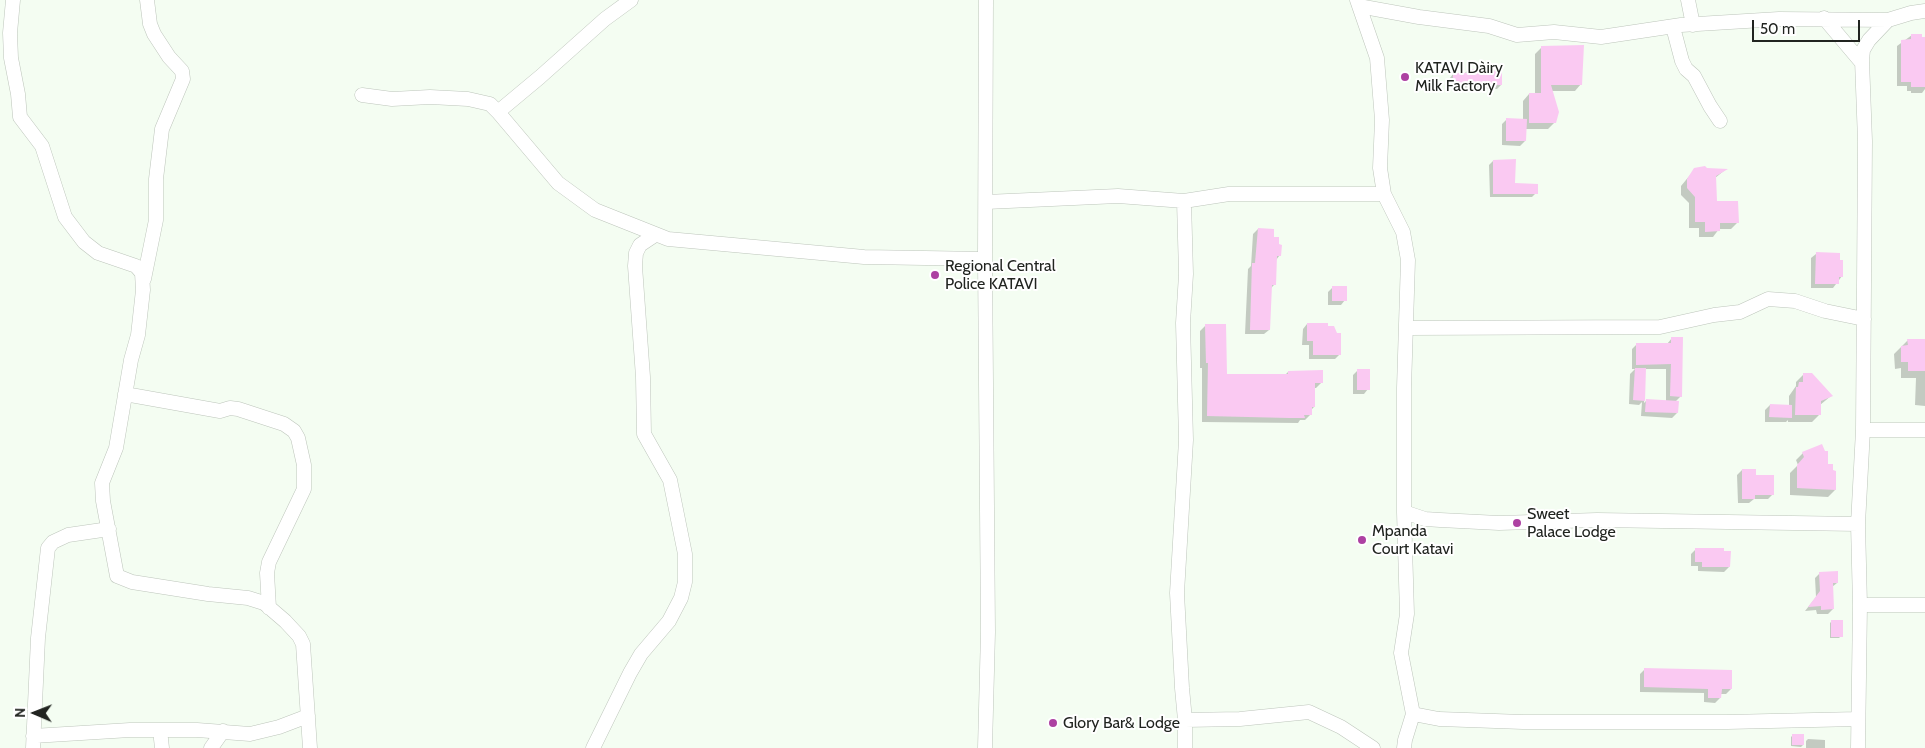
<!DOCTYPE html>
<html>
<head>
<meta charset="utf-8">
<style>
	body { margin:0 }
	#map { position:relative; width:1925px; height:748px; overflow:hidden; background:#f4fdf2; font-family:Cabin,sans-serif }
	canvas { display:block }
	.north { position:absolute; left:10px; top:688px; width:50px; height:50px; -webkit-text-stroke:4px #fff; paint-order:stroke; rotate:271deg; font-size:14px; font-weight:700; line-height:20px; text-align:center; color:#212420 }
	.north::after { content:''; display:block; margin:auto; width:18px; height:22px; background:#212420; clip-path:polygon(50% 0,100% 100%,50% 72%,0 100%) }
	.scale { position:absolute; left:1752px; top:20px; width:108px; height:22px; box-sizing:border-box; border:2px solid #212420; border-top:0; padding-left:6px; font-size:15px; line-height:18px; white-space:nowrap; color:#212420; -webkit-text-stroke:4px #fff; paint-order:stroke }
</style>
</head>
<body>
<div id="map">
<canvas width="1925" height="748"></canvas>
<div class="north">N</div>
<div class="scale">50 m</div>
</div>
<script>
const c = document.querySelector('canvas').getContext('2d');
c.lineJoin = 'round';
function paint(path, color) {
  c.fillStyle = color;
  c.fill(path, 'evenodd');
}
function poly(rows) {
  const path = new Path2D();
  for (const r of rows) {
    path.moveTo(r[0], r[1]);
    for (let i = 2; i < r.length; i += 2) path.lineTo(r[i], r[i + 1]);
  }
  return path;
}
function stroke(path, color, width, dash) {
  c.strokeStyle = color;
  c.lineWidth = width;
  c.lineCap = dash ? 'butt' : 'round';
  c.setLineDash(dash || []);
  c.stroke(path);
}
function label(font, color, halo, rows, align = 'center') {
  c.font = font + ' Cabin,sans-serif';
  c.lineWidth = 4;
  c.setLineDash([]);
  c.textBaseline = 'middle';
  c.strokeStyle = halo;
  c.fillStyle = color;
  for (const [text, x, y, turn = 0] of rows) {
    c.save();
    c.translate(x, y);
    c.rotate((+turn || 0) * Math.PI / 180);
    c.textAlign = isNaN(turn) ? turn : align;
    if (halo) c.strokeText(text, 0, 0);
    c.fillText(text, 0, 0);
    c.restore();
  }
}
const shadow = poly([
	[1912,35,1925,38,1925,89,1922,93,1911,93,1911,91,1907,91,1907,86,1897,86,1897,46],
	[1541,48,1581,84,1575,91,1551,91,1555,122,1548,129,1525,129,1525,141,1520,146,1502,145,1502,124,1507,119,1523,120,1523,101,1529,94,1535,94,1535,54],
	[1468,70,1501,85,1497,89,1450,87,1450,78,1453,74,1464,74],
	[1493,161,1514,184,1536,193,1532,197,1490,197,1489,165],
	[1695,169,1725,170,1715,178,1715,203,1737,223,1731,229,1719,229,1713,237,1699,237,1699,228,1689,228,1689,203,1681,195,1681,186],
	[1258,229,1273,238,1280,255,1276,260,1274,285,1271,288,1269,330,1264,334,1245,334,1248,269,1251,266,1253,234],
	[1816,254,1842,276,1833,288,1811,288,1811,258],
	[1333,287,1345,300,1341,305,1328,305,1328,292],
	[1307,324,1340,354,1335,359,1309,359,1309,345,1302,345,1303,329],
	[1206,325,1225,375,1284,376,1288,372,1322,382,1316,388,1314,388,1314,407,1311,410,1311,414,1305,420,1300,420,1298,423,1202,422,1202,368,1200,368,1200,331],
	[1672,338,1681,396,1675,402,1677,413,1672,418,1641,416,1642,402,1639,405,1629,404,1630,374,1635,369,1632,369,1632,349,1637,344,1667,344],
	[1645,369,1666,369,1666,401,1646,401,1644,403],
	[1908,340,1925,340,1925,406,1915,405,1916,378,1901,378,1901,368,1895,369,1894,354],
	[1358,370,1368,389,1364,394,1353,394,1353,375],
	[1804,374,1831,396,1820,405,1819,415,1812,422,1788,422,1788,420,1786,422,1765,422,1765,410,1770,405,1789,406,1789,396,1796,386,1796,382],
	[1803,453,1826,465,1835,490,1828,497,1790,495,1790,473,1798,465,1796,460],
	[1742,470,1754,476,1773,494,1768,499,1754,499,1749,503,1738,503,1737,475],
	[1696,549,1729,567,1724,572,1698,571,1698,566,1691,566,1691,554],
	[1820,573,1837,583,1832,587,1833,609,1828,614,1817,614,1816,610,1805,611,1816,597,1815,578],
	[1832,621,1841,636,1839,638,1830,638,1830,623],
	[1645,669,1731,689,1726,694,1720,694,1720,698,1715,703,1704,702,1704,693,1640,692,1640,674],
	[1793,735,1803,745,1801,747,1791,746,1791,737],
	[1808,739,1825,740,1825,748,1806,748,1806,741]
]);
const building = poly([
	[1911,34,1922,34,1922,37,1925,37,1925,87,1911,87,1911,82,1901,82,1901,40,1911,39],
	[1584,45,1582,85,1551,85,1559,112,1556,123,1529,123,1529,93,1541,93,1541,46],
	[1467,69,1502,71,1502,85,1453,84,1453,73,1467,73],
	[1506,118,1527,119,1526,141,1506,141],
	[1516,159,1515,183,1538,184,1538,194,1493,194,1493,160],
	[1705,166,1707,168,1728,169,1716,176,1717,201,1738,201,1739,223,1720,223,1720,231,1705,232,1705,222,1695,222,1695,197,1687,188,1687,179,1694,168],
	[1258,228,1274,229,1274,237,1279,237,1279,244,1282,245,1281,256,1277,256,1276,285,1272,285,1270,330,1250,330,1252,263,1255,263],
	[1816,252,1840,253,1840,260,1843,260,1843,277,1839,277,1839,284,1815,284],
	[1332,286,1347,286,1347,301,1332,301],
	[1307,323,1328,323,1328,326,1334,326,1337,333,1341,333,1341,355,1313,355,1313,341,1307,341],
	[1205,324,1226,324,1227,374,1288,374,1288,371,1323,370,1323,383,1315,383,1315,407,1312,407,1312,415,1304,415,1305,418,1290,418,1207,416,1208,363,1206,363],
	[1671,337,1683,337,1682,397,1670,396,1671,364,1636,365,1636,343,1671,343],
	[1907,339,1925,339,1925,371,1908,371,1908,362,1901,362,1901,346,1908,345],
	[1635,368,1646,368,1645,401,1633,400],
	[1357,369,1370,369,1370,390,1357,390],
	[1803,373,1812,373,1833,396,1821,401,1821,415,1795,415,1796,387,1798,387,1799,382,1803,382],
	[1646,399,1679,401,1678,413,1645,412],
	[1770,404,1792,405,1792,418,1769,417],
	[1822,444,1825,451,1828,451,1828,464,1833,464,1833,470,1836,471,1836,490,1797,488,1797,465,1804,457,1802,452],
	[1742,469,1756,469,1756,475,1774,475,1774,495,1755,495,1755,499,1742,499],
	[1695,548,1724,548,1724,551,1731,551,1730,567,1702,567,1702,562,1695,562],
	[1838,571,1838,583,1833,583,1834,609,1821,610,1821,606,1808,607,1820,591,1819,572],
	[1831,620,1843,620,1843,637,1831,637],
	[1644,668,1732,670,1732,689,1722,689,1721,698,1708,698,1708,689,1644,687],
	[1792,734,1804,734,1804,745,1792,745]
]);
const street = poly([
	[13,0,10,33,11,58,18,94,20,117,42,146,65,217,84,242,98,253,136,266,142,273,143,290,138,335,131,360,116,448,102,483,103,501,117,576,132,582,208,594,248,598,264,603,285,621,299,636,303,644,310,748],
	[1357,0,1377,58,1382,120,1380,168,1384,194],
	[1688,0,1693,25],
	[1359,6,1419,17,1489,26,1517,35,1554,32,1601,37,1681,25,1779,19,1888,20],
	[1824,18,1862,63],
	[1673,27,1682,61,1686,69,1694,76,1710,106,1720,121],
	[362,95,392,99,430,97,468,99,490,104,498,112,558,183,595,210,668,239,864,257,985,259],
	[498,112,540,77,605,19,631,0],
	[1184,201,1186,274,1183,323,1186,440,1177,593,1182,688,1185,720,1185,748],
	[986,202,1118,196,1184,201,1229,194,1384,194,1403,232,1408,260,1404,388,1404,512,1407,614,1401,653,1413,714,1405,740,1404,748],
	[144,279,156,220,156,179,162,129,183,79,182,71,169,57,154,34,150,24,147,0],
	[1406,328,1660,327,1714,315,1740,312,1768,299,1795,301,1825,311,1864,319],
	[125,394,220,411,230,408,238,409,284,424,294,431,298,438,304,465,304,489,269,562,267,573,269,608],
	[1863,430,1925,430],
	[1404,512,1425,519,1440,520,1499,523,1597,520,1858,524],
	[1860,605,1925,605],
	[1413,714,1439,719,1523,722,1727,722,1858,719],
	[1185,720,1240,719,1309,712,1341,727,1373,748],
	[160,730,162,748],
	[33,736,130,730,197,730,250,734,279,727,308,716],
	[33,748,38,638,48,548,53,542,68,535,109,529],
	[211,748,223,731],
	[593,748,630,673,641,654,669,621,681,598,685,582,685,554,670,480,644,434,643,377,635,266,636,253,640,245,655,235],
	[985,748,988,632,985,259,986,0],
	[1858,748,1860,605,1858,524,1863,430,1865,141,1862,60,1863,50,1869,40,1888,20,1911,13,1925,11]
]);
const markers = [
	[1405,77,5,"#ad41a2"],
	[935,275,5,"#ad41a2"],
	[1517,523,5,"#ad41a2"],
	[1362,540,5,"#ad41a2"],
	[1053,723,5,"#ad41a2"]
];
const poiNames = [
	["KATAVI Dàiry",1415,68],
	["Milk Factory",1415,86],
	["Regional Central",945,266],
	["Police KATAVI",945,284],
	["Sweet",1527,514],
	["Palace Lodge",1527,532],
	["Mpanda",1372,531],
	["Court Katavi",1372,549],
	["Glory Bar& Lodge",1063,723]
];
paint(shadow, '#0003');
paint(building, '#fac9f2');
stroke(street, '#bdc5bb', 15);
stroke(street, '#fff', 14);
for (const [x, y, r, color] of markers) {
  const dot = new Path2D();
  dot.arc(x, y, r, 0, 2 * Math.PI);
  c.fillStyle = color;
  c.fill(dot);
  stroke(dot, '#fff', 2);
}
label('16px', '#212420', '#fff', poiNames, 'left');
</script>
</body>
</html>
